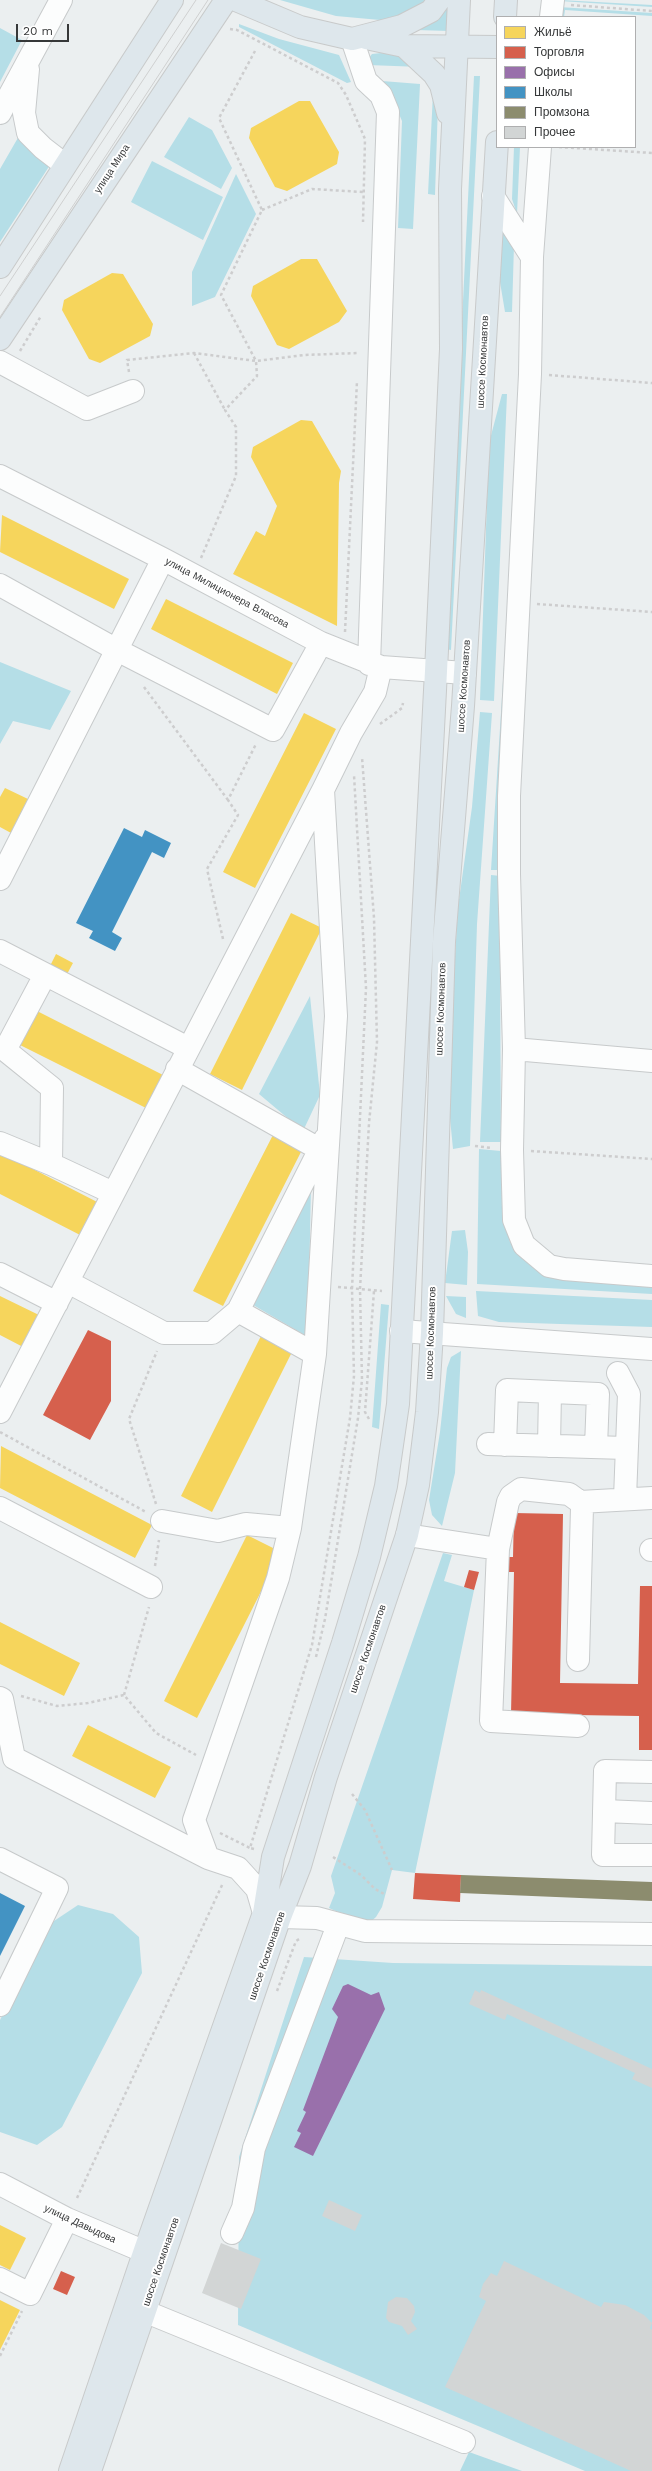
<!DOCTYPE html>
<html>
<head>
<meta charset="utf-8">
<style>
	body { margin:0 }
	#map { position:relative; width:652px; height:2471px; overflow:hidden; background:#ebeff0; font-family:"Work Sans",sans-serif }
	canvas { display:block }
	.legend { position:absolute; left:496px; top:16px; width:140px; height:132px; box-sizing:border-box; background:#fff; border:1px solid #afafb0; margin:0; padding:5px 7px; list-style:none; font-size:12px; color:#363839 }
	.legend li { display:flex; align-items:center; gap:8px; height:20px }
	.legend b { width:20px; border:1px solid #afafb0 }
	.scale { position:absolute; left:16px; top:24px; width:53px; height:18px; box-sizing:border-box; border:2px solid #363839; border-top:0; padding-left:5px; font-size:12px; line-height:14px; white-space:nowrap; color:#363839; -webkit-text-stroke:3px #fff; paint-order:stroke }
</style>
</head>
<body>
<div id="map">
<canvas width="652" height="2471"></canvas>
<ul class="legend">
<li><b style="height:11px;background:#f6d55c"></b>Жильё</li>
<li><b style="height:11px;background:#d6604d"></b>Торговля</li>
<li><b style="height:11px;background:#9970ab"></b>Офисы</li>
<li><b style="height:11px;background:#4393c3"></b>Школы</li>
<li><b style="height:11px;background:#8c8c6e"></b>Промзона</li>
<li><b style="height:11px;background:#d2d5d5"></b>Прочее</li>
</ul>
<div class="scale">20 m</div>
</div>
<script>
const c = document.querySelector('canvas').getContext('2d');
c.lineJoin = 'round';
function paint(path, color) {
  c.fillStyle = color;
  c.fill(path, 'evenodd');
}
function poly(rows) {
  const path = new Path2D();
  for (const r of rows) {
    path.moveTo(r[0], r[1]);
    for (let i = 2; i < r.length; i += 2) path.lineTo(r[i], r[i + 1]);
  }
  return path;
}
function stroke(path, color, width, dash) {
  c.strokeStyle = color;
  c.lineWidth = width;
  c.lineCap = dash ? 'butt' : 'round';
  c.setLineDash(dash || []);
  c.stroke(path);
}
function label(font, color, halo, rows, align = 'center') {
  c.font = font + ' "Work Sans",sans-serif';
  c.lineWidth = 4;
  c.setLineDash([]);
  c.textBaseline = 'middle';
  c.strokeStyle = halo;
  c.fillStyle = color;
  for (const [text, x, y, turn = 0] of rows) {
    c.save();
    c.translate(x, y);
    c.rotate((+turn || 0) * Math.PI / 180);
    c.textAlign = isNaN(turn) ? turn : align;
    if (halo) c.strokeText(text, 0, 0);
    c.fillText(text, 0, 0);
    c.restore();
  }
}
const green = poly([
	[280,0,430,0,397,18,380,20,336,16],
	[450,0,449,31,416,30],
	[560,0,652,5,652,7,560,1],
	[559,7,652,13,652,16,565,10,564,17,557,17],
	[239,24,279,39,339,55,351,82,347,83,239,27],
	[0,28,22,40,0,82],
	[381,53,398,55,421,67,368,65,368,59,372,54],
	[474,76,480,76,451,650,446,649],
	[382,81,420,84,413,229,398,228,402,121,393,100,377,86],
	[433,93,438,104,435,195,428,194],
	[189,117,212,130,232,168,221,189,164,157],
	[19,136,50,165,0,242,0,169],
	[514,147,520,147,517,214,512,199],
	[152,161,223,197,203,240,131,202],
	[236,174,256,214,215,297,192,306,192,272],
	[500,227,514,245,512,312,505,312,496,258],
	[502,394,507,394,494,701,480,700,489,443],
	[508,602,515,605,502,870,491,870],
	[0,662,71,691,50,730,13,721,0,744],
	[480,712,492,713,477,924,470,1146,453,1149,447,1088,458,907,472,807],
	[491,875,501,876,502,902,500,967,501,1142,480,1142],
	[310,996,320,1095,303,1131,259,1094],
	[479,1149,501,1151,502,1208,510,1242,515,1249,652,1282,652,1294,477,1284],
	[311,1184,308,1337,248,1302],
	[465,1230,468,1252,467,1285,445,1283,452,1231],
	[476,1291,652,1300,652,1327,499,1322,478,1316],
	[446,1296,466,1297,466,1318,456,1314],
	[381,1304,389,1305,379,1429,372,1427],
	[461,1351,455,1473,442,1526,432,1515,429,1500,440,1432,447,1368,451,1357],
	[443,1553,452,1555,444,1581,474,1590,415,1873,392,1870,382,1907,376,1917,367,1925,329,1908,335,1893,331,1876],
	[78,1905,113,1914,139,1937,142,1973,62,2127,37,2145,0,2132,0,2020,48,1925],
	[304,1957,393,1963,652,1966,652,2471,585,2471,238,2325,239,2157]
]);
const forest = poly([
	[469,2452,522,2471,460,2471]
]);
const homes = poly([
	[299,101,310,101,339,152,337,164,287,191,275,187,249,138,251,128],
	[301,259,317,259,347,311,339,322,289,349,277,345,251,296,253,286],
	[112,273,123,274,153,324,150,336,100,363,89,359,62,310,64,300],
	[301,420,312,421,341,471,339,483,337,626,233,574,256,531,265,536,277,506,251,457,253,447],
	[2,515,129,579,114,609,0,552],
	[166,599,293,663,277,694,151,629],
	[304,713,336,729,255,888,223,872],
	[5,788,28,799,11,833,0,827,0,797],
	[291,913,322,928,242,1090,210,1074],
	[56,954,73,963,66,976,49,968],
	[37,1011,165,1076,148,1109,20,1045],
	[275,1131,304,1146,223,1306,193,1291],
	[0,1152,101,1204,84,1237,0,1194],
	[0,1296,41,1316,25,1348,0,1335],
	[262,1334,293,1350,212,1512,181,1496],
	[1,1446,152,1525,135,1558,0,1488],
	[247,1535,281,1552,197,1718,164,1701],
	[0,1622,80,1663,64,1696,0,1664],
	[88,1725,171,1767,155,1798,72,1756],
	[0,2225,26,2238,10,2270,0,2265],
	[0,2300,20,2310,0,2350]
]);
const shops = poly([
	[88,1330,111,1341,111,1401,90,1440,43,1415],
	[514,1513,563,1514,560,1683,638,1684,640,1586,652,1586,652,1750,639,1750,639,1716,511,1714,514,1572,502,1572,502,1557,513,1557],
	[469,1570,479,1572,474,1590,464,1587],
	[415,1873,461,1875,460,1902,413,1899],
	[61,2271,75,2277,67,2295,53,2289]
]);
const offices = poly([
	[348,1984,371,1995,379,1992,385,2009,313,2156,294,2147,301,2133,297,2131,306,2112,303,2110,338,2017,332,2009,343,1986]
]);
const schools = poly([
	[124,828,142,837,145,830,171,843,164,858,152,852,112,932,122,938,115,951,89,938,93,931,76,923],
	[0,1893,25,1906,0,1956]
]);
const industry = poly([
	[461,1875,652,1882,652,1901,460,1893]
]);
const building = poly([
	[475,1990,480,1993,481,1990,652,2069,652,2088,632,2079,635,2073,507,2014,505,2020,469,2004],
	[329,2200,362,2215,355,2231,322,2216],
	[221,2243,261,2259,241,2309,202,2293],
	[504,2261,601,2307,604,2302,625,2305,644,2315,652,2323,650,2328,652,2330,652,2471,631,2471,445,2387,486,2301,479,2297,483,2284,491,2273,497,2276],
	[396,2297,407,2298,414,2306,415,2312,411,2321,417,2329,408,2335,402,2326,389,2322,386,2318,388,2302]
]);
const path = poly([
	[571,5,652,11],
	[230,29,237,30,338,83,346,95,365,139,363,222],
	[559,147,652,153],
	[262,210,312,189,363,192],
	[20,351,41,316],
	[194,353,225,410],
	[129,372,127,360,194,353,256,361,304,355,358,353],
	[549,375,652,383],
	[201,558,236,476,236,427,225,410,257,376,256,361,221,295,262,210,219,118,255,51],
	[537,604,652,612],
	[345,632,357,381],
	[144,687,228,800],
	[380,724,402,708,403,703],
	[223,939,207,869,238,815,228,800,256,744],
	[475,1146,492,1148],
	[531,1151,652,1159],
	[338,1287,382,1291],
	[369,1419,365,1412,374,1291],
	[0,1432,146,1512],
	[156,1504,129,1419,157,1351],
	[155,1566,159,1540],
	[316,1657,325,1619,358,1418,362,1380,360,1289,369,1123,377,1042,374,918,362,757],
	[124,1695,149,1607],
	[21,1696,57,1706,88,1703,124,1695,156,1733,196,1755],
	[352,1794,365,1810,392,1870],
	[220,1833,250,1848],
	[254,1849,250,1848,312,1645,350,1418,354,1376,352,1289,366,988,354,775],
	[333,1857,361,1875,375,1889,386,1895],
	[277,1991,296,1941,301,1938],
	[77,2198,223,1883],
	[0,2356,22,2311]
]);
const minor = poly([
	[551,17,553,0],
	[352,39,366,81,381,95,388,112,369,664],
	[28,69,24,113,28,133,43,148,65,165],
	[0,113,61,0],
	[540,147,532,257,530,374,509,796,509,874,514,1049,512,1150,514,1220,524,1245,549,1266,564,1269,652,1276],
	[493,196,532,257],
	[0,362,87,409,133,391],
	[0,476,163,559,321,643,381,667,465,673],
	[0,585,117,650,273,730,321,643],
	[381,667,375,692,351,733,323,790,336,1016,315,1354,290,1528,278,1578,194,1820,208,1858,238,1868,257,1889,264,1913,280,1917,317,1918,365,1931,652,1934],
	[0,879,163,559],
	[0,951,188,1048],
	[45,975,5,1050,52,1088,51,1164,113,1193],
	[514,1049,652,1061],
	[177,1069,319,1149],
	[0,1143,51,1164],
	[0,1274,57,1303],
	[68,1282,164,1333,212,1333,238,1311,325,1139],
	[238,1311,315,1354],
	[401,1331,652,1349],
	[618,1373,629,1394,625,1498],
	[0,1412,323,790],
	[488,1444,626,1448],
	[505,1445,507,1390,598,1394,596,1447],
	[549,1446,550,1392],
	[580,1502,652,1498],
	[0,1508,151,1587],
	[162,1521,218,1531,246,1524,290,1528],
	[407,1535,498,1549],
	[651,1550,652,1550],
	[0,1698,2,1699,14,1758,208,1858],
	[578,1726,491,1721,498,1549,508,1502,511,1496,521,1489,569,1494,580,1502,582,1507,578,1660],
	[652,1772,605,1771,603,1855,652,1855],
	[604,1811,652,1813],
	[0,1859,57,1888,0,2005],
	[0,2184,67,2219,162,2259],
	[232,2233,243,2208,254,2148,338,1925],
	[0,2279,30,2294,67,2219],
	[144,2311,464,2442]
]);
const major = poly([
	[236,0,300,27,352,39,402,26,431,11,439,0],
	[505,17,506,0],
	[366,38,404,46,497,47],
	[404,46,434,74,441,85,448,113],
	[0,267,172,0],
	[0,339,226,0],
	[70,2471,144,2253,264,1913,273,1857,343,1643,369,1557,386,1486,398,1404,436,671,451,349,450,189,459,0],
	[90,2471,280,1917,300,1866,326,1777,407,1535,418,1485,427,1412,432,1333,444,942,463,706,497,142]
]);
const tram = poly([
	[0,296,196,0],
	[0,317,208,0]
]);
const streetNames = [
	["улица Мира",112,169,-57],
	["шоссе Космонавтов",483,362,-87],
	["улица Милиционера Власова",227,593,28],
	["шоссе Космонавтов",464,686,-86],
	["шоссе Космонавтов",441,1009,-88],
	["шоссе Космонавтов",431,1333,-88],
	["шоссе Космонавтов",368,1649,-71],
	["шоссе Космонавтов",267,1956,-71],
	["улица Давыдова",80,2224,25],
	["шоссе Космонавтов",161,2262,-71]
];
paint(green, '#b5dee7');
paint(forest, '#b0dce5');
paint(homes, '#f6d55c');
paint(shops, '#d6604d');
paint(offices, '#9970ab');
paint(schools, '#4393c3');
paint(industry, '#8c8c6e');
paint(building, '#d2d5d5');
stroke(minor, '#c7cacb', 24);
stroke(major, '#c8caca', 24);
stroke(path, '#cdcdce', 2.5, [3, 3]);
stroke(minor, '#fcfdfd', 22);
stroke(major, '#dee7ec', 22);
stroke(tram, '#cfd0d0', 1);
label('10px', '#363839', '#fff', streetNames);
</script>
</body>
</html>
